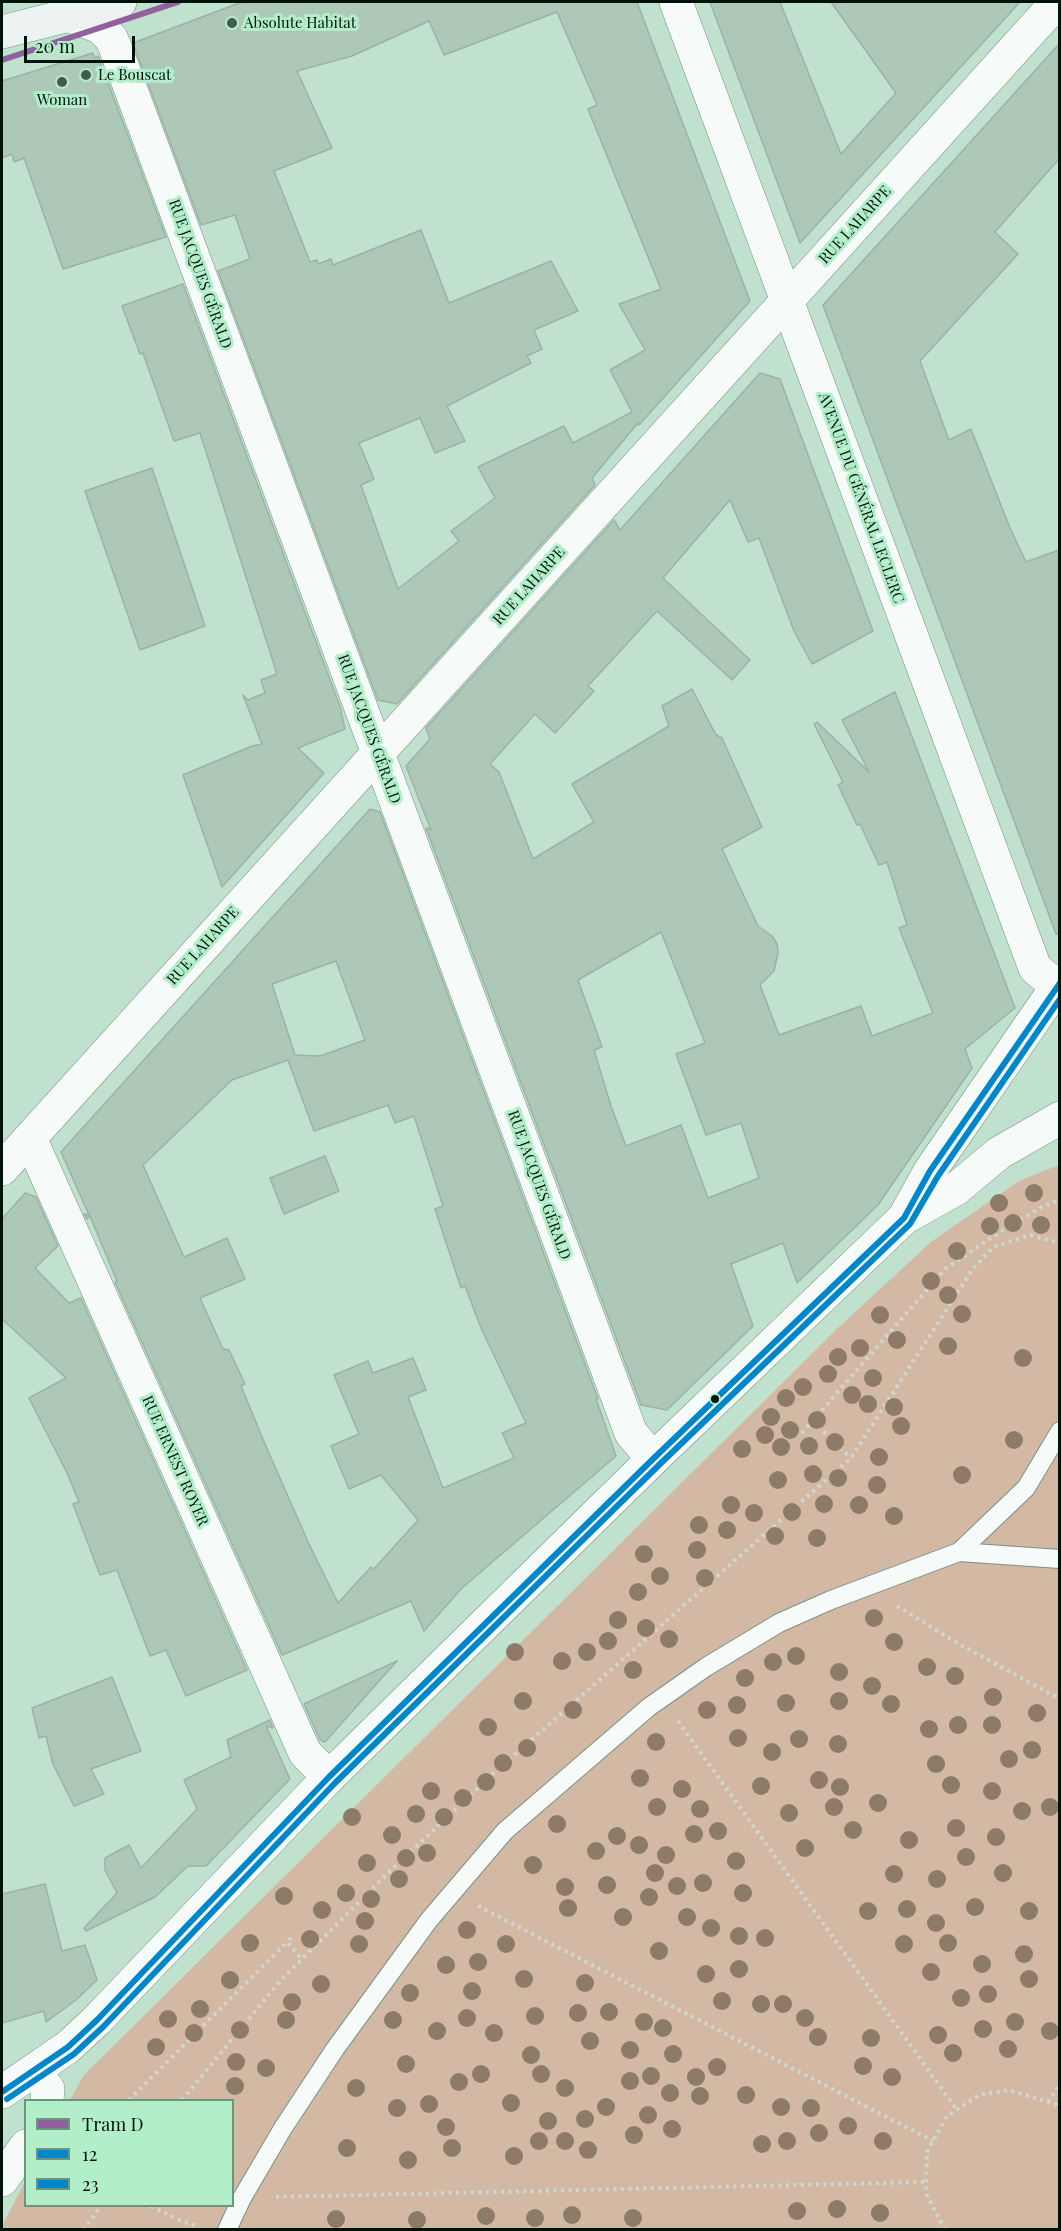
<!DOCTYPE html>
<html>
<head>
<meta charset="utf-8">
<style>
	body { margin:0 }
	#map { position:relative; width:1061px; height:2231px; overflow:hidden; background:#c0e1ce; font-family:"Playfair Display",serif }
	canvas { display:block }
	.frame { position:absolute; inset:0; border:3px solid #001308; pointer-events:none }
	.legend { position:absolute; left:24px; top:2099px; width:210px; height:108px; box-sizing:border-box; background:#b3eecb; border:2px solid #6b967d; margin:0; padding:8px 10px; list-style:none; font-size:18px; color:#001308 }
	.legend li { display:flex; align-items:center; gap:12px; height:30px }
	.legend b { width:30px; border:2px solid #6b967d }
	.scale { position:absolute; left:24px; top:36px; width:111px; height:27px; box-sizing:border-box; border:3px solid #001308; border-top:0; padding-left:8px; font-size:18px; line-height:21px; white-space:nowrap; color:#001308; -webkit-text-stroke:4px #b3eecb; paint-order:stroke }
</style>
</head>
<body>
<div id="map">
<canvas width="1061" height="2231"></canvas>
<div class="frame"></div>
<ul class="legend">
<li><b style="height:8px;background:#91619d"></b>Tram D</li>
<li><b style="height:8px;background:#0086cb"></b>12</li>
<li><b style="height:8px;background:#0086cb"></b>23</li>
</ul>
<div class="scale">20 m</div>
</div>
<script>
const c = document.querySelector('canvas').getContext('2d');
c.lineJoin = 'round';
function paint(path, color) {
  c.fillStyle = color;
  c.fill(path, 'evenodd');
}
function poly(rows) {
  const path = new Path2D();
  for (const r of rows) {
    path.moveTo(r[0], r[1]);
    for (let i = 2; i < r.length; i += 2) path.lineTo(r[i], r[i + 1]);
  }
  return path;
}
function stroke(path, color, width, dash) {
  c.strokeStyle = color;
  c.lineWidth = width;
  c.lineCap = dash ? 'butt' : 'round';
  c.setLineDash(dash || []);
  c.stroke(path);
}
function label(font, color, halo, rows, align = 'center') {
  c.font = font + ' "Playfair Display",serif';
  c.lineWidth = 6;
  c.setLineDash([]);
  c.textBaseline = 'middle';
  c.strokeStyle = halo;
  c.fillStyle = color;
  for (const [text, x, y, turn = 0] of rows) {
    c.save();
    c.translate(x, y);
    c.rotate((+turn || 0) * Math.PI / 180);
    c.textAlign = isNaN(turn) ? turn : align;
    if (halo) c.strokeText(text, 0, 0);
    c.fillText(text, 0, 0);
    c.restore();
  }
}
const green = poly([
	[1059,1165,1059,2229,2,2230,2,2226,25,2182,26,2206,232,2206,232,2100,70,2100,84,2075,841,1325,931,1242,1019,1181]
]);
const building = poly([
	[242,2,637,2,750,301,639,425,638,423,592,478,595,485,397,704,378,700,218,271,250,259,235,215,201,225,133,43,242,2],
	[557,12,597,105,588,109,661,289,619,304,645,350,610,370,632,412,573,443,564,426,478,467,495,498,451,531,459,541,398,589,361,485,374,479,359,443,420,418,435,453,465,441,447,406,531,363,527,356,542,349,534,330,578,311,551,261,449,303,421,230,333,265,331,259,318,264,317,260,310,262,274,171,332,148,297,71,352,56,429,21,444,55,557,12],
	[710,2,780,2,841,154,896,93,831,2,1020,2,800,243,710,2],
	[1059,44,1059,159,995,232,1018,254,920,361,949,440,971,429,1010,528,1026,562,1059,550,1059,934,1056,934,823,305,1059,44],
	[93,53,95,58,98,56,166,237,63,269,24,158,14,162,12,154,2,158,2,81,93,53],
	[183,284,342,712,341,712,345,729,298,748,324,773,222,887,183,775,252,746,262,744,243,695,248,700,265,693,261,680,277,674,200,433,174,441,143,353,140,354,122,306,183,284],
	[760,373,780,379,873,631,812,664,794,631,759,538,748,542,730,500,663,578,750,660,732,680,657,611,588,686,594,691,555,733,535,714,490,764,499,772,533,859,594,822,572,784,669,726,662,706,692,689,716,735,722,738,762,827,722,849,758,926,772,936,777,944,778,953,774,971,760,985,779,1035,861,1006,872,1036,933,1013,899,928,907,925,887,862,879,865,860,824,857,825,838,785,843,782,814,724,817,722,869,772,842,720,895,692,1015,1008,965,1049,972,1068,878,1205,797,1283,783,1243,731,1264,753,1326,667,1410,641,1405,426,828,431,830,406,766,430,739,426,728,614,520,620,530,760,373],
	[661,932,705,1043,676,1054,706,1135,741,1123,759,1178,708,1198,681,1125,626,1146,611,1106,594,1050,602,1047,578,980,661,932],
	[152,468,205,626,140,650,85,491,152,468],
	[370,809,380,812,598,1399,596,1399,616,1456,462,1588,424,1631,411,1601,282,1655,115,1282,117,1281,90,1216,87,1219,84,1214,89,1215,61,1152,370,809],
	[336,961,365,1040,320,1056,295,1055,272,984,336,961],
	[288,1060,314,1131,388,1105,395,1123,414,1116,443,1206,435,1209,461,1288,465,1286,481,1328,526,1423,502,1433,514,1458,443,1488,408,1397,426,1390,413,1358,373,1373,368,1361,334,1375,359,1434,331,1446,349,1489,381,1475,418,1520,374,1569,371,1567,338,1603,309,1544,265,1444,241,1386,245,1384,229,1350,223,1349,200,1298,245,1279,227,1238,184,1257,143,1165,232,1080,288,1060],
	[325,1156,339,1191,284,1214,270,1178,325,1156],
	[25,1193,36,1197,58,1246,35,1268,69,1303,81,1298,247,1670,186,1696,166,1650,150,1656,117,1570,100,1575,73,1504,79,1502,68,1475,29,1398,66,1378,2,1319,2,1219,25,1193],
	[397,1661,325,1742,320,1740,304,1704,397,1661],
	[112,1677,141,1751,91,1769,104,1794,74,1806,53,1764,46,1736,39,1738,32,1708,112,1677],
	[270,1720,273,1728,266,1726,290,1779,206,1866,188,1866,155,1897,86,1931,84,1928,117,1893,105,1870,105,1858,129,1845,141,1868,197,1809,184,1780,231,1757,227,1740,270,1720],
	[45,1884,62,1951,85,1945,97,1980,76,2000,46,2022,44,2011,2,2023,2,1894,45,1884]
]);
const path = poly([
	[2,75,49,60],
	[1053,1062,1060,1069],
	[813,1421,851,1458],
	[802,1433,945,1269,1000,1232,1043,1206,1060,1200],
	[897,1606,952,1640,1060,1699],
	[678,1721,957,2110],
	[478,1906,933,2141],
	[291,1938,287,1942,302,1959],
	[129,2100,287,1942],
	[182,2100,280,1981,387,1874,495,1772,851,1458,972,1270,993,1247,1030,1235,1060,1243],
	[1048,2102,1060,2084],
	[276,2197,926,2182],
	[151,2206,181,2221,199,2226],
	[83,2230,101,2206],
	[945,2230,926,2193,927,2152,947,2116,979,2095,1009,2090,1055,2104,1060,2109]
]);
const service = poly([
	[959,1552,1026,1488,1060,1431],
	[227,2230,242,2198,283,2128,335,2049,429,1920,505,1831,649,1707,706,1667,779,1623,831,1600,959,1552,1060,1559]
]);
const minor = poly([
	[676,2,1035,968,1060,989],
	[70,16,100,27,111,38,115,47,631,1433,653,1459],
	[30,1138,305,1753,329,1777],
	[2,1169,1057,2],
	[904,1218,956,1189,999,1153,1060,1118],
	[35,2071,48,2089,47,2100],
	[2,2180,26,2146]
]);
const tertiary = poly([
	[2,2092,68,2047,97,2020,329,1777,653,1459,904,1218,930,1171,1060,982]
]);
const secondary = poly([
	[2,32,120,2]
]);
const bus1 = poly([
	[2,2092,68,2047,97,2020,329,1777,653,1459,904,1218,930,1171,1060,983]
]);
const bus2 = poly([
	[7,2099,74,2054,103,2027,335,1783,659,1465,910,1224,938,1176,1060,999]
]);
const tram1 = poly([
	[2,60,178,2]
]);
const trees = [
	[1034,1193],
	[999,1203],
	[1013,1223],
	[1041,1225],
	[990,1226],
	[957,1251],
	[931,1281],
	[948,1295],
	[962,1314],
	[880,1315],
	[897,1340],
	[948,1346],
	[860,1348],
	[838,1357],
	[1023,1358],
	[828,1374],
	[873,1378],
	[803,1387],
	[852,1395],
	[786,1398],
	[868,1404],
	[894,1407],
	[771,1417],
	[817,1420],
	[901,1426],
	[790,1430],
	[765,1435],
	[1014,1440],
	[835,1442],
	[809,1446],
	[781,1447],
	[742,1449],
	[879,1457],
	[813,1474],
	[962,1475],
	[838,1478],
	[778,1480],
	[877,1485],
	[824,1504],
	[731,1505],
	[859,1505],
	[792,1512],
	[754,1513],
	[894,1516],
	[699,1525],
	[727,1530],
	[775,1536],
	[817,1538],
	[697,1550],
	[644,1554],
	[660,1576],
	[705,1578],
	[638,1592],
	[874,1618],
	[618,1620],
	[646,1628],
	[669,1639],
	[608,1641],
	[894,1642],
	[515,1652],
	[587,1652],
	[796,1656],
	[562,1661],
	[773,1662],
	[927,1667],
	[633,1670],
	[839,1672],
	[955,1676],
	[745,1678],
	[872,1686],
	[993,1697],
	[523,1701],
	[839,1701],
	[786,1703],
	[891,1704],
	[737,1705],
	[573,1710],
	[707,1710],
	[1037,1713],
	[958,1725],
	[992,1725],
	[488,1727],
	[929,1729],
	[738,1738],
	[799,1739],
	[656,1742],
	[838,1744],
	[527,1748],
	[1032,1750],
	[772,1752],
	[1009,1759],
	[503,1763],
	[936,1764],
	[640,1778],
	[819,1780],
	[486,1782],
	[951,1785],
	[761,1786],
	[840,1787],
	[682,1789],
	[431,1791],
	[992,1791],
	[463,1798],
	[878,1803],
	[657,1807],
	[834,1807],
	[1050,1807],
	[700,1809],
	[1022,1811],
	[789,1813],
	[416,1814],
	[352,1817],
	[444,1817],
	[557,1824],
	[956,1828],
	[853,1830],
	[718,1831],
	[694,1834],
	[392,1835],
	[617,1836],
	[996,1837],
	[909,1840],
	[639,1845],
	[805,1848],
	[596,1851],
	[427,1853],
	[666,1855],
	[966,1857],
	[406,1858],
	[736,1861],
	[367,1863],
	[533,1865],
	[655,1873],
	[1003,1873],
	[894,1874],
	[399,1879],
	[937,1879],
	[703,1883],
	[607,1885],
	[677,1886],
	[565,1887],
	[346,1893],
	[743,1893],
	[284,1896],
	[649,1897],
	[371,1899],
	[975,1907],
	[568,1908],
	[907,1909],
	[322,1910],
	[868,1911],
	[1029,1911],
	[623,1917],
	[687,1917],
	[365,1921],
	[936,1923],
	[711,1928],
	[467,1930],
	[739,1936],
	[765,1938],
	[310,1939],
	[250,1943],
	[948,1943],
	[359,1944],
	[506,1944],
	[904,1944],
	[659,1951],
	[1024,1954],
	[478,1962],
	[982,1964],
	[446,1965],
	[739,1969],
	[931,1972],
	[706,1974],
	[524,1979],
	[1029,1979],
	[230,1980],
	[585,1983],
	[321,1984],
	[472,1991],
	[410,1993],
	[988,1994],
	[961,1998],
	[722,2001],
	[292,2002],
	[761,2004],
	[783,2004],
	[200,2009],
	[609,2012],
	[578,2013],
	[535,2016],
	[467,2018],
	[805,2018],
	[168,2019],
	[286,2020],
	[393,2020],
	[644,2022],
	[1015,2022],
	[663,2028],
	[983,2029],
	[240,2030],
	[437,2031],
	[1050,2031],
	[194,2033],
	[494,2033],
	[938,2035],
	[818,2037],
	[871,2038],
	[590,2041],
	[156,2047],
	[1008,2049],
	[630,2050],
	[953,2053],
	[673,2054],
	[531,2055],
	[236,2062],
	[406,2064],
	[863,2066],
	[717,2067],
	[266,2068],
	[481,2074],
	[541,2074],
	[651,2076],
	[696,2077],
	[892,2077],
	[630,2081],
	[459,2082],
	[235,2086],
	[356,2088],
	[565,2088],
	[670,2093],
	[746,2095],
	[700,2096],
	[511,2103],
	[429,2104],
	[606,2107],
	[781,2107],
	[397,2108],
	[811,2108],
	[648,2115],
	[585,2119],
	[548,2121],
	[848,2126],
	[446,2127],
	[672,2129],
	[819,2133],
	[634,2135],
	[539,2141],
	[565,2141],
	[787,2141],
	[883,2141],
	[762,2144],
	[347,2148],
	[452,2148],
	[588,2150],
	[514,2156],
	[408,2160],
	[837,2209],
	[797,2211],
	[880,2213],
	[572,2215],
	[486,2216],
	[535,2218],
	[633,2218],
	[336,2219],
	[417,2220]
];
const markers = [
	[232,23,6,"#435b4d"],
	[86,75,6,"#435b4d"],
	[62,82,6,"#435b4d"],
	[715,1399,5,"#001308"]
];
const poiNames = [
	["Absolute Habitat",244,23],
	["Le Bouscat",98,75],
	["Woman",62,100,"center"]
];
const streetNames = [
	["RUE LAHARPE",855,225,-48],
	["RUE JACQUES GÉRALD",200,274,70],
	["AVENUE DU GÉNÉRAL LECLERC",861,498,70],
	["RUE LAHARPE",529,586,-48],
	["RUE JACQUES GÉRALD",369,729,70],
	["RUE LAHARPE",203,946,-48],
	["RUE JACQUES GÉRALD",539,1185,70],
	["RUE ERNEST ROYER",175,1461,66]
];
paint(green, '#d3b9a4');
paint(building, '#aec8b8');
stroke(building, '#99b3a4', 1.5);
stroke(service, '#789284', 20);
stroke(minor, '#789284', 34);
stroke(tertiary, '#789284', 34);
stroke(secondary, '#789284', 34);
stroke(path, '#ced8d2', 4, [3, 4.5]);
stroke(service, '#f6faf8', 18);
stroke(minor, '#f6faf8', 33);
stroke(tertiary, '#f6faf8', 33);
stroke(secondary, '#edf2f2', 33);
stroke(bus1, '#0086cb', 6);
stroke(bus2, '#0086cb', 6);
stroke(tram1, '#91619d', 6);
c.fillStyle = '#8d7b67';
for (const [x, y] of trees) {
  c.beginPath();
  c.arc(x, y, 9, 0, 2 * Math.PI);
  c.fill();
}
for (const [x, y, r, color] of markers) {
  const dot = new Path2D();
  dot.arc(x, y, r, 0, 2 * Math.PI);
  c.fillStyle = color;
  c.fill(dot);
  stroke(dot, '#b3eecb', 2);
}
label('15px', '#001308', '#b3eecb', poiNames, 'left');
label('15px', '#001308', '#b3eecb', streetNames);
</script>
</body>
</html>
